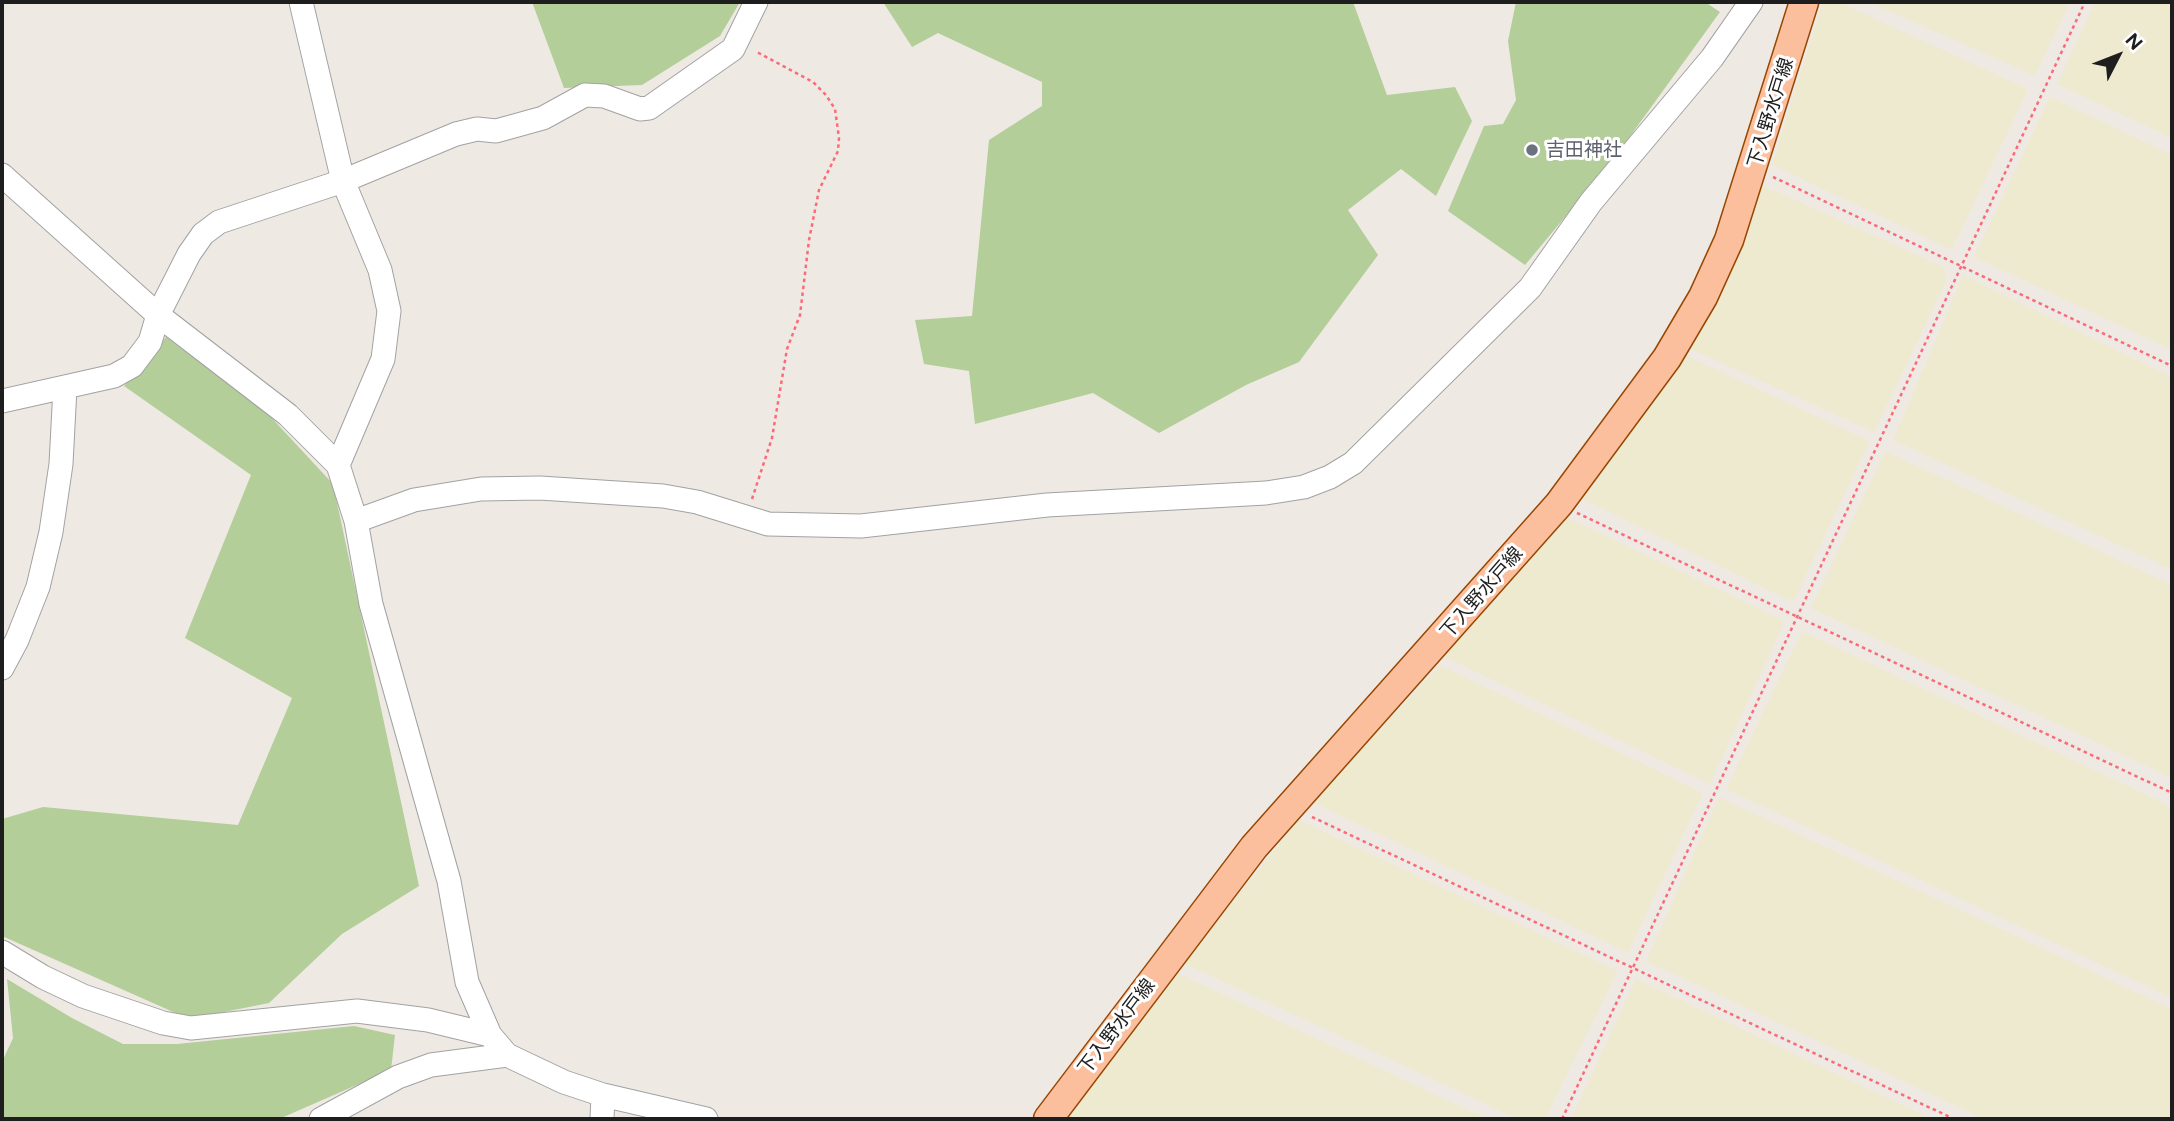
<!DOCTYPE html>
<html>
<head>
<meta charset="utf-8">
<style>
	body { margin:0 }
	#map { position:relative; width:2174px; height:1121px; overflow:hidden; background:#efe9e4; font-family:Figtree,sans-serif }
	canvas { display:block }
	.frame { position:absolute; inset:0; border:4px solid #1e1e1e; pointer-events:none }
	.north { position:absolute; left:2083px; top:21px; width:70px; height:70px; -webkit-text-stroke:5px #fff; paint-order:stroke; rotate:48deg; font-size:19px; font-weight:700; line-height:28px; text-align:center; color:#1e1e1e }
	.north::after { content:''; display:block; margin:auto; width:24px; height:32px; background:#1e1e1e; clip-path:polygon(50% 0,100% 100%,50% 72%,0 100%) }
</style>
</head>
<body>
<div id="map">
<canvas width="2174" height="1121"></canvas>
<div class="frame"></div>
<div class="north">N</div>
</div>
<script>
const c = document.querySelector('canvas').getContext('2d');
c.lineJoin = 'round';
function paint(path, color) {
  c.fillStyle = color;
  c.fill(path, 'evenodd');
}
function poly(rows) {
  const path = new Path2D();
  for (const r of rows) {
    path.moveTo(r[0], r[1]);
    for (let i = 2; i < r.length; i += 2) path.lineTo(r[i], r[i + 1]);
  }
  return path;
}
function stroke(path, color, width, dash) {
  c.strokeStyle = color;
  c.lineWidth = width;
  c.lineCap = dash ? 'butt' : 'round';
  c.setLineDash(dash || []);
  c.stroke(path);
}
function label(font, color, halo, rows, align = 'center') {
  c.font = font + ' Figtree,"Noto Sans JP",sans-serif';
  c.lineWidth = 6;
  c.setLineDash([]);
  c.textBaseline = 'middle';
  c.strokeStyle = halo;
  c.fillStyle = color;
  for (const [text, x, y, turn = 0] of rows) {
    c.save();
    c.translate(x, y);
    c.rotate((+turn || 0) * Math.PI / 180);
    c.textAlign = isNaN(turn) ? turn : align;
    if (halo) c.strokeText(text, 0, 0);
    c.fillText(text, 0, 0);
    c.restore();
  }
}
const farmland = poly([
	[1823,2,1839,2,2028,89,1952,250,1772,165],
	[1869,2,2070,2,2035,76],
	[2095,2,2172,2,2172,138,2057,84],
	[2050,97,2172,155,2172,350,1974,257],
	[1760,184,1944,267,1947,280,1874,432,1688,348,1730,277],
	[1963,275,2172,377,2172,570,1893,440],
	[1685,355,1870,441,1793,602,1580,498],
	[1885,451,2172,585,2172,778,1811,608],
	[1562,515,1785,621,1710,784,1443,656],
	[1802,631,2172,807,2172,998,1726,789],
	[1440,665,1703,793,1628,953,1312,802],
	[1719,797,2172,1009,2172,1119,1984,1119,1646,961],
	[1299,820,1618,971,1545,1119,1518,1119,1183,963],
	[1173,971,1487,1119,1056,1119],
	[1636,979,1932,1119,1571,1119]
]);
const forest = poly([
	[532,2,740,2,720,36,642,85,564,88],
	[883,2,1353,2,1387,95,1455,87,1472,121,1436,196,1401,169,1348,210,1378,255,1299,362,1246,385,1159,433,1093,393,975,424,969,371,924,364,915,320,972,316,989,140,1042,106,1042,82,938,33,912,47],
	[1516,2,1705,2,1720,12,1615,157,1525,265,1448,211,1484,126,1503,124,1516,100,1508,41],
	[166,337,268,414,333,484,419,886,342,934,269,1003,189,1019,2,936,2,819,43,807,238,825,292,698,185,638,251,475,124,386],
	[7,979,72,1018,123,1044,177,1044,354,1026,395,1035,391,1070,279,1119,2,1119,2,1062,13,1038]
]);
const path = poly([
	[1773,177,2172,366],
	[752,499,772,438,787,349,800,315,809,240,819,190,838,151,839,138,835,109,826,95,813,82,755,51],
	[1577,513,2172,793],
	[1312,817,1954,1119],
	[1562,1119,2085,2]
]);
const minor = poly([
	[301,2,343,181,380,270,389,311,383,359,338,465],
	[2,175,158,315,288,415,338,465,356,521,371,604,449,881,467,982,490,1035,507,1055,564,1082,603,1095,706,1119],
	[2,401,114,376,132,366,150,342,158,315,189,254,203,234,219,222,343,181,456,134,477,129,496,131,543,118,585,95,604,96,640,109,649,108,733,49,756,2],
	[356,521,414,500,481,489,540,488,663,496,697,502,768,524,861,526,1047,505,1266,493,1304,487,1330,477,1353,463,1530,288,1591,202,1712,58,1751,2],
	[2,668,17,640,38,587,51,532,61,464,65,388],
	[2,952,43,977,83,996,163,1023,191,1028,357,1011,428,1020,490,1035],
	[321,1119,398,1077,431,1065,507,1055],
	[602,1119,603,1095]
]);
const major = poly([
	[1048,1119,1254,847,1559,504,1667,358,1703,297,1729,240,1804,2]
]);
const markers = [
	[1532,150,7,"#6b7280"]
];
const streetNames = [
	["下入野水戸線",1771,113,-73],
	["下入野水戸線",1482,593,-49],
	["下入野水戸線",1117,1027,-53]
];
const worshipNames = [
	["吉田神社",1546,150]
];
paint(farmland, '#eeeacf');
paint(forest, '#b3ce99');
stroke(minor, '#a2a2a2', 25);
stroke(major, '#984700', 31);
stroke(path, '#f96b79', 2.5, [3.5, 3.5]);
stroke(minor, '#fff', 23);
stroke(major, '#fcbf9d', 28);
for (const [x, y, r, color] of markers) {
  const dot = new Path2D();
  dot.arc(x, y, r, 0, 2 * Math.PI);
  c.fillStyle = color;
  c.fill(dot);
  stroke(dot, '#fff', 2.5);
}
label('19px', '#1e1e1e', '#fff', streetNames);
label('19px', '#5b616d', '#fff', worshipNames, 'left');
</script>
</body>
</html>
